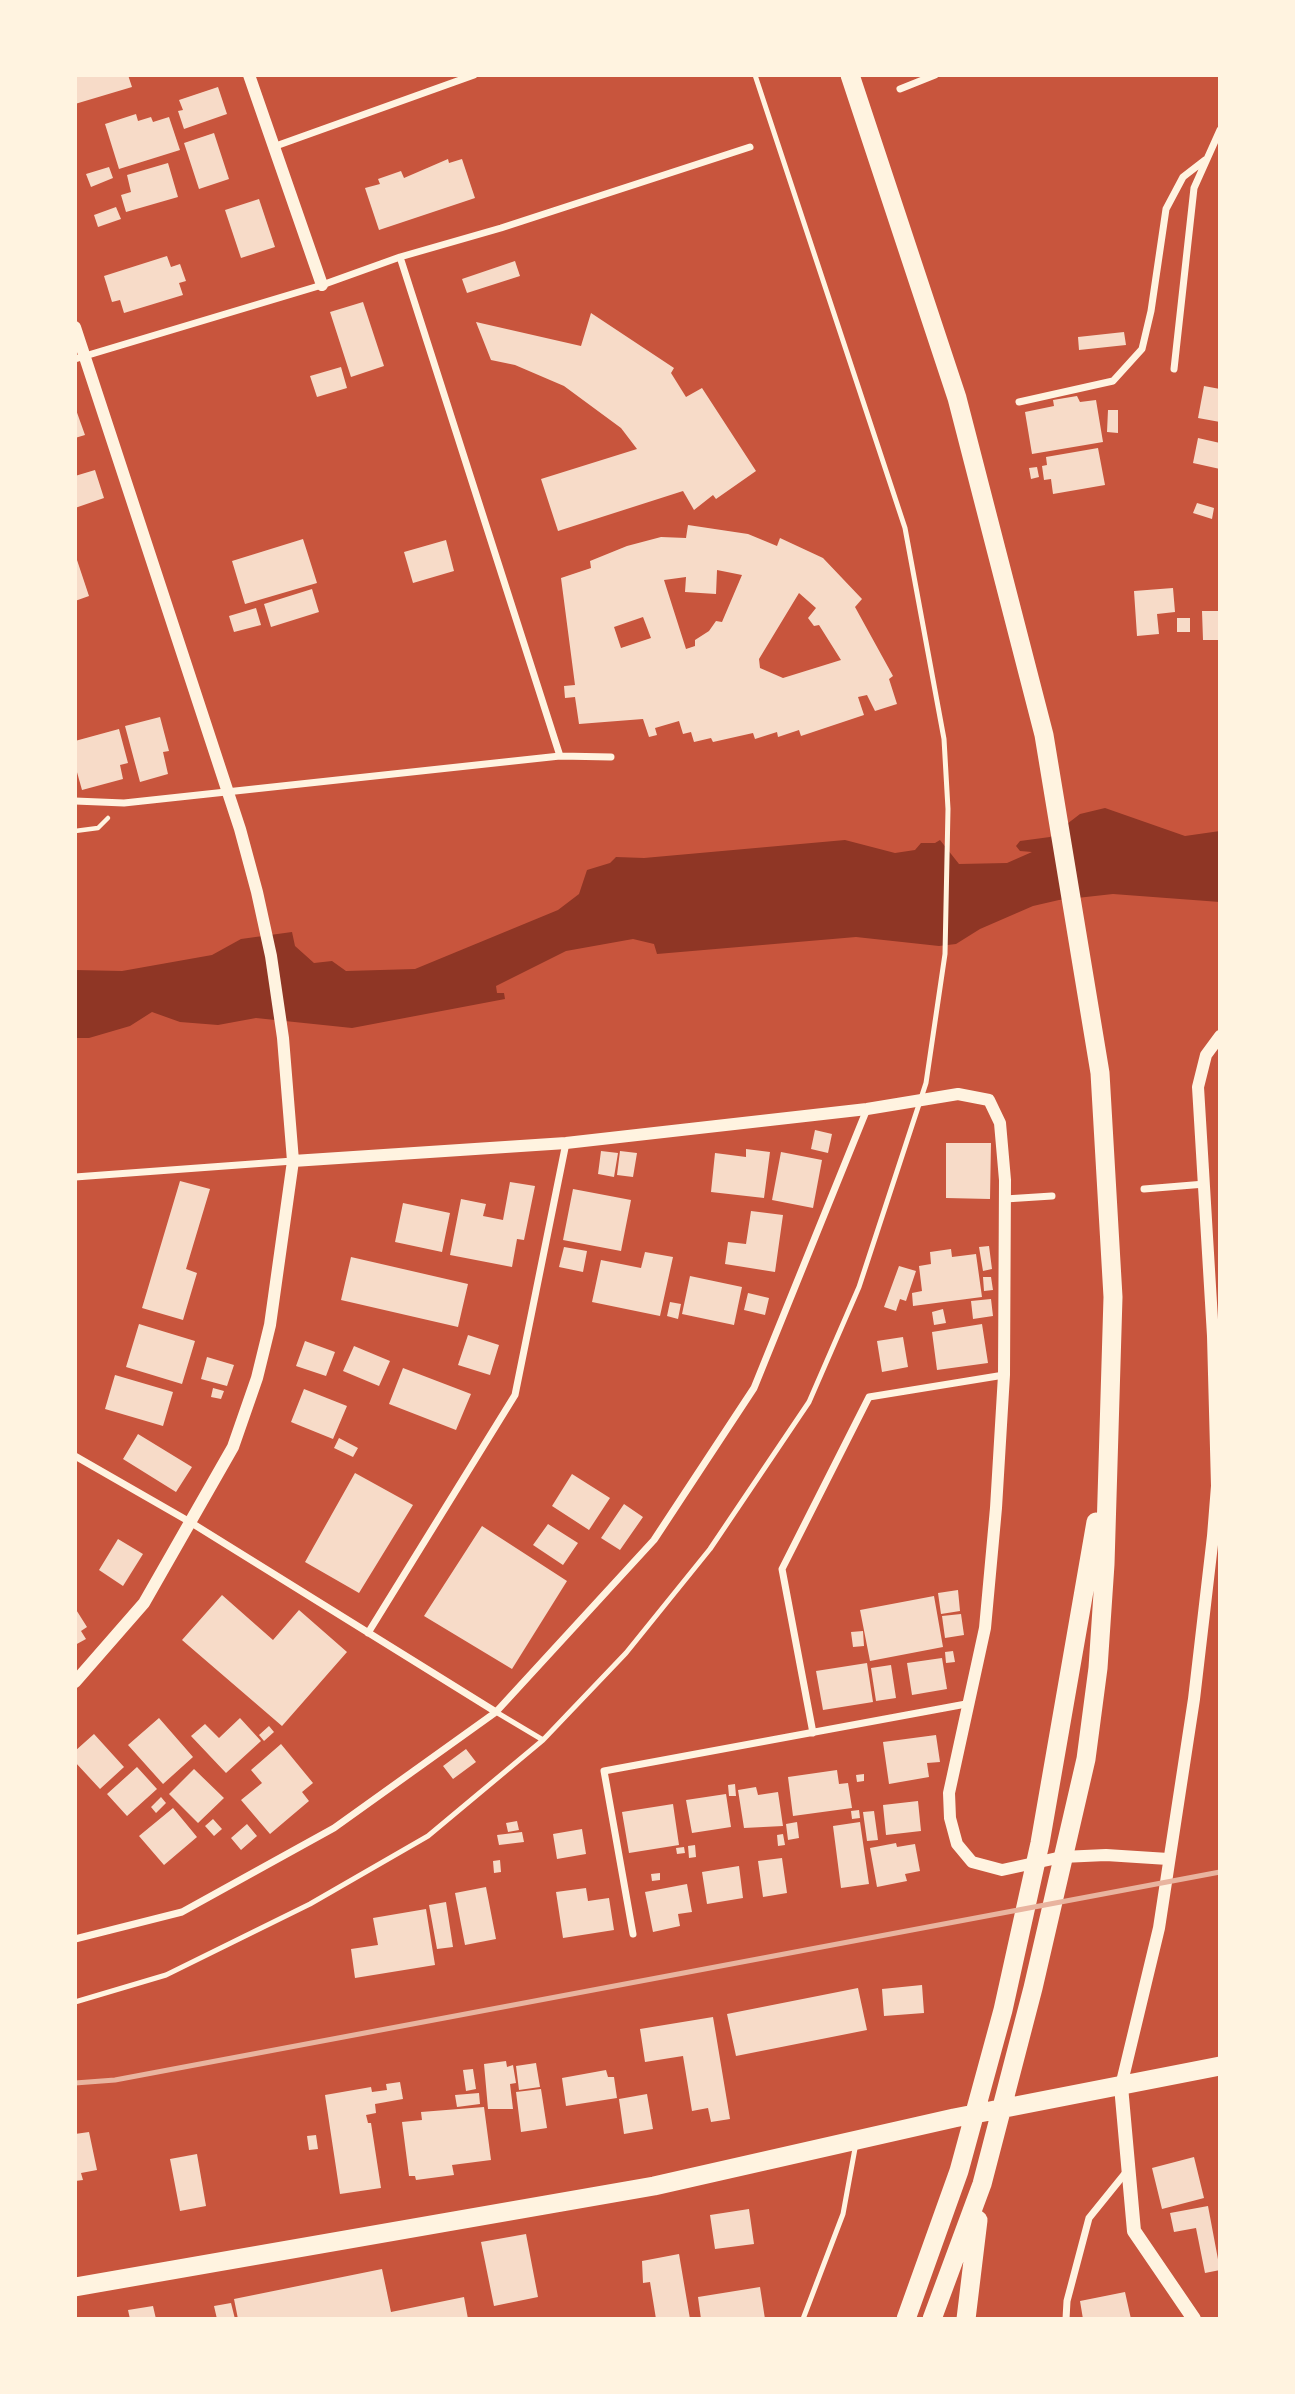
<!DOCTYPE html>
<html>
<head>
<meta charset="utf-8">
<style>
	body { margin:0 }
	#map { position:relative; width:1295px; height:2394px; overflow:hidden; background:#c8553d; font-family:Raleway,sans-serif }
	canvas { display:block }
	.frame { position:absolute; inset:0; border:77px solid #fff3e0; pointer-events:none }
</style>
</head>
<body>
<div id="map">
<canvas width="1295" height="2394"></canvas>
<div class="frame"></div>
</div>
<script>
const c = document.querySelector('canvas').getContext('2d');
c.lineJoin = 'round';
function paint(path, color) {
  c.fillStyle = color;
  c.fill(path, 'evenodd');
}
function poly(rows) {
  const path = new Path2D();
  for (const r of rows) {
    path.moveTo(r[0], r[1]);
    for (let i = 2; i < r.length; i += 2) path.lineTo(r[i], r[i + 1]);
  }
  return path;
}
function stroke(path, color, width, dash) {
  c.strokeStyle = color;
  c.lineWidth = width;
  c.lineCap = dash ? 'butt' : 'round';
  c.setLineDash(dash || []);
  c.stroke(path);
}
const water = poly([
	[1105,808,1185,836,1220,831,1220,902,1113,894,1059,900,1033,906,980,929,956,944,939,946,856,937,657,954,654,944,633,939,566,951,496,986,497,993,504,993,505,999,352,1028,256,1018,218,1025,180,1022,152,1012,130,1026,89,1038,75,1038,75,970,122,971,212,955,241,939,292,932,295,946,314,963,332,961,346,971,415,969,558,910,579,894,587,870,610,863,616,857,644,858,845,840,895,853,915,850,921,843,935,843,940,840,959,864,1007,863,1032,852,1020,851,1016,846,1020,841,1050,837,1080,814]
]);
const building = poly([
	[75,75,128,75,132,87,75,104],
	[218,87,227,114,184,129,178,111,183,110,179,100],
	[136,114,138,121,151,117,153,122,169,117,180,150,119,169,105,124],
	[214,133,229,179,199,189,184,143],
	[448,159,449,163,462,159,475,198,379,230,365,188,380,184,378,179,401,171,404,178],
	[168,163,178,197,126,212,121,195,131,192,127,175],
	[109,167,113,178,91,187,86,174],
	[259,199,275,247,241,258,225,210],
	[116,207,121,219,98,227,94,215],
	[167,256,171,267,180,264,186,281,179,283,183,295,124,313,120,300,112,302,104,276],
	[515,261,520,276,467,293,462,279],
	[363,302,384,366,351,377,330,312],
	[591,313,674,368,671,373,686,397,702,388,756,471,716,499,713,495,694,510,683,491,558,531,541,479,637,449,621,428,564,386,515,365,491,360,476,322,581,346],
	[1124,332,1126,345,1079,350,1078,337],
	[341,367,347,388,317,397,310,376],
	[1204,386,1220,389,1220,422,1198,418],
	[1077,396,1080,402,1096,400,1103,442,1032,454,1025,412,1054,406,1053,400],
	[75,407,85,435,75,438],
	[1108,410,1118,410,1118,433,1107,432],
	[1198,438,1220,443,1220,469,1193,463],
	[1098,448,1105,485,1053,494,1051,479,1044,480,1042,466,1047,465,1046,457],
	[1037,467,1039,477,1031,479,1029,468],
	[95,470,104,498,75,508,75,476],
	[1197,503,1214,508,1212,519,1193,513],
	[688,525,748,534,777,546,780,538,823,558,862,599,855,607,893,676,889,679,897,704,875,711,867,695,858,697,864,715,801,736,799,730,778,737,777,732,755,739,753,733,713,742,711,738,694,742,691,732,683,734,679,721,655,728,657,735,649,737,643,719,579,724,575,697,565,698,564,686,575,685,561,578,591,568,590,561,627,546,661,537,686,538],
	[717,570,742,575,722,622,716,621,709,631,695,640,695,646,686,649,664,580,686,577,685,592,716,594],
	[799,593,816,608,808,618,814,626,819,625,841,660,783,678,760,668,759,659],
	[643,617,651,638,621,648,614,627],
	[303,539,317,583,245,604,232,561],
	[446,540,454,571,413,583,404,552],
	[75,554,89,596,75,601],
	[1173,588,1175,612,1157,614,1159,634,1137,636,1134,591],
	[312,589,319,612,271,627,264,604],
	[256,608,261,625,234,632,229,616],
	[1202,611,1220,611,1220,640,1203,640],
	[1177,618,1190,618,1190,632,1177,632],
	[160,717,169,751,163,752,168,774,140,782,125,726],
	[119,729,128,763,120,765,123,779,82,790,75,765,75,741],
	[815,1130,832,1134,828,1153,811,1149],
	[946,1143,991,1143,990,1199,946,1198],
	[746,1149,770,1152,764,1198,711,1192,715,1153,746,1157],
	[601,1151,618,1153,614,1177,598,1174],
	[620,1151,637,1153,633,1177,617,1175],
	[781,1152,822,1160,813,1208,772,1200],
	[180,1181,210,1189,186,1269,197,1273,183,1320,142,1308],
	[510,1182,535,1186,524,1240,517,1239,512,1267,450,1255,461,1199,486,1204,483,1216,503,1220],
	[573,1189,631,1200,621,1251,563,1240],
	[403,1203,450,1213,442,1252,395,1242],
	[751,1211,783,1215,775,1272,725,1264,728,1242,746,1244],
	[989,1246,992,1269,983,1271,979,1247],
	[564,1247,587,1251,583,1272,559,1267],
	[951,1249,952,1257,976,1254,982,1297,913,1306,912,1293,922,1291,919,1266,931,1264,930,1252],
	[645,1252,673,1257,660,1316,592,1302,601,1260,641,1268],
	[351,1257,468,1284,458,1327,341,1300],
	[899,1266,916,1271,906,1301,900,1299,896,1311,884,1307],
	[690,1276,742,1287,734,1325,682,1314],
	[983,1277,991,1277,993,1290,984,1291],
	[748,1293,769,1298,765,1315,744,1310],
	[991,1299,993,1316,973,1319,971,1301],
	[670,1302,681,1304,678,1319,667,1316],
	[943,1309,946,1323,934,1325,932,1312],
	[139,1324,195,1341,182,1384,126,1367],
	[982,1324,988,1363,937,1370,932,1332],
	[468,1335,499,1345,490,1375,458,1365],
	[903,1337,908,1367,882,1372,877,1341],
	[305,1341,335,1352,326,1376,296,1366],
	[354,1346,390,1361,379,1386,343,1371],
	[207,1357,234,1365,227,1386,201,1379],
	[403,1368,471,1394,456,1430,389,1404],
	[115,1375,173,1392,163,1426,105,1409],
	[213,1388,224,1391,221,1399,211,1397],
	[304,1389,347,1406,333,1439,291,1422],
	[138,1434,192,1467,176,1492,123,1459],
	[339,1438,358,1448,353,1457,334,1448],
	[355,1473,413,1505,359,1593,305,1562],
	[572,1474,610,1498,589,1530,552,1506],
	[624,1504,643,1517,620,1550,601,1538],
	[548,1524,578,1543,563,1565,533,1545],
	[482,1526,567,1581,512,1669,424,1616],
	[118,1539,143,1554,123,1586,99,1570],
	[958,1590,960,1611,941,1614,938,1593],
	[222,1595,273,1640,299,1610,347,1652,282,1726,182,1640],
	[934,1596,943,1647,870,1661,860,1610],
	[75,1608,87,1627,81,1631,86,1639,75,1645],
	[961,1614,964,1635,945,1638,942,1616],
	[863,1631,864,1646,853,1647,851,1632],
	[953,1651,955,1662,946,1663,945,1652],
	[942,1658,947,1689,912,1695,907,1663],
	[867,1663,873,1702,823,1710,816,1671],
	[891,1665,896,1698,876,1701,871,1668],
	[159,1718,193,1757,163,1784,128,1745],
	[240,1718,261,1741,226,1773,191,1736,205,1724,219,1738],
	[269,1726,274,1732,264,1741,259,1735],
	[94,1734,124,1767,100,1789,75,1762,75,1751],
	[936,1735,940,1762,927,1763,929,1777,889,1784,883,1742],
	[281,1744,313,1783,302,1792,309,1801,270,1834,241,1800,262,1783,251,1770],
	[466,1749,476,1762,453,1779,443,1766],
	[137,1767,157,1789,127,1816,107,1794],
	[194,1769,224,1798,198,1823,169,1794],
	[837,1770,839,1784,848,1783,852,1808,793,1816,788,1777],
	[864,1774,864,1781,857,1782,856,1775],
	[735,1784,736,1796,729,1796,728,1785],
	[756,1787,758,1795,778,1792,783,1826,744,1828,738,1790],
	[726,1794,731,1827,692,1833,686,1800],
	[161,1797,166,1803,156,1813,151,1807],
	[918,1801,921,1831,886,1835,883,1805],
	[673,1804,679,1845,629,1853,622,1812],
	[173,1808,197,1837,164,1865,139,1836],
	[859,1810,860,1818,852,1819,851,1811],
	[874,1811,878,1840,867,1841,863,1812],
	[213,1819,222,1829,214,1836,205,1826],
	[517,1821,519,1830,508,1832,506,1823],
	[797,1822,799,1838,788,1840,786,1824],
	[860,1822,869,1884,841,1888,833,1826],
	[247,1824,257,1836,241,1850,231,1838],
	[582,1829,586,1854,557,1859,553,1834],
	[522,1832,524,1842,499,1845,497,1835],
	[783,1834,785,1845,778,1846,777,1835],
	[896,1843,897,1847,915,1844,920,1871,905,1874,907,1881,877,1887,870,1848],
	[695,1845,696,1857,689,1858,688,1846],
	[684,1847,685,1853,677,1854,676,1848],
	[782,1858,787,1893,763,1897,758,1861],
	[500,1860,501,1872,494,1873,493,1861],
	[739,1866,743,1898,707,1904,702,1872],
	[660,1873,660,1880,652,1881,651,1874],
	[687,1884,692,1912,678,1914,680,1926,653,1932,645,1892],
	[486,1887,496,1939,465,1945,455,1893],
	[586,1888,588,1901,609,1898,614,1930,563,1938,556,1892],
	[446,1902,453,1947,437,1949,429,1905],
	[426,1909,435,1965,355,1978,351,1949,378,1945,373,1918],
	[922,1985,924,2013,884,2016,882,1989],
	[858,1988,867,2030,736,2056,727,2014],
	[713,2017,730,2119,711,2122,708,2108,692,2111,683,2056,645,2062,640,2029],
	[506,2061,507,2067,513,2065,516,2083,510,2084,513,2109,488,2109,484,2064],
	[536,2063,540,2087,519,2090,516,2066],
	[473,2069,476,2089,466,2091,463,2070],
	[606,2070,608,2077,614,2077,617,2098,566,2106,562,2078],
	[400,2082,403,2099,375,2104,376,2113,366,2115,368,2123,371,2123,381,2188,340,2194,325,2095,371,2087,372,2092,387,2090,386,2084],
	[541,2089,547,2128,521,2132,516,2092],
	[479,2093,480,2104,457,2107,455,2095],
	[647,2094,653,2129,624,2134,619,2099],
	[484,2107,491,2160,452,2165,454,2175,416,2180,415,2176,409,2176,402,2122,422,2120,421,2112],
	[89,2132,97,2170,81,2173,83,2180,75,2181,75,2134],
	[316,2135,318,2149,309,2150,307,2136],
	[197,2154,206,2206,180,2211,170,2159],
	[1194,2157,1204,2198,1162,2209,1152,2168],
	[1208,2206,1220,2270,1205,2273,1196,2228,1174,2232,1170,2213],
	[749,2209,754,2244,715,2249,710,2215],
	[526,2234,538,2297,494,2306,481,2242],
	[679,2254,690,2319,656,2319,650,2282,643,2283,642,2261],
	[382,2269,391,2312,464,2297,468,2319,238,2319,234,2299],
	[760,2287,765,2319,701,2319,698,2297],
	[1125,2292,1131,2319,1083,2319,1080,2301],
	[231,2303,235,2319,217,2319,214,2306],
	[153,2306,156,2319,130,2319,128,2310]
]);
const path = poly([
	[75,831,98,828,108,818]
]);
const service = poly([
	[496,1712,543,1740],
	[75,2002,166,1975,310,1904,428,1836,543,1740,626,1653,710,1549,809,1402,859,1287,926,1083,945,954,948,809,944,739,905,528,755,75],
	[803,2319,843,2214,856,2143]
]);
const minor = poly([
	[900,89,935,75],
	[273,147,474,75],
	[400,257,560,756],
	[75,359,322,285,400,257,501,228,750,147],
	[1174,369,1194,188,1220,130],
	[1019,402,1113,381,1142,349,1151,311,1166,209,1183,177,1205,160],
	[75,801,124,803,560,756,611,757],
	[75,1177,293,1161],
	[1144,1189,1205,1184],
	[1005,1199,1052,1196],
	[75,1456,190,1522,496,1712],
	[368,1633,515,1395,566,1143],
	[813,1733,782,1569,869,1397,1004,1375],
	[633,1934,604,1771,966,1704],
	[75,1939,182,1912,334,1828,496,1712,654,1540,754,1388,867,1109],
	[1066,2319,1067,2301,1089,2218,1127,2171]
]);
const tertiary = poly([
	[249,75,322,285],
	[75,327,240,829,257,892,271,956,283,1038,293,1161,270,1325,257,1378,233,1447,144,1603,75,1682],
	[293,1161,566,1143,867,1109,958,1094,989,1100,1000,1123,1005,1180,1004,1375,996,1508,985,1628,949,1793,950,1818,957,1844,972,1862,1002,1870,1062,1857,1106,1855,1168,1859],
	[1121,2086,1159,1928,1194,1699,1213,1536,1217,1486,1213,1336,1198,1087,1206,1055,1220,1036]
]);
const secondary = poly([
	[1121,2086,1134,2231,1194,2319]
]);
const trunk = poly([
	[850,75,957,398,1044,735,1100,1073,1113,1297,1105,1564,1098,1668,1086,1759,1033,1988,982,2184,932,2319],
	[75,2287,654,2186,954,2118,1220,2066],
	[906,2319,959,2171,1003,2010,1040,1843,1096,1522],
	[966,2319,978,2220]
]);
const rail = poly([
	[75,2083,115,2080,1220,1872]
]);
paint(water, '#8f3625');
paint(building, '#f7dbc8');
stroke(path, '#fff3e0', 4.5);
stroke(service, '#fff3e0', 5);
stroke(minor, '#fff3e0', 7);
stroke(tertiary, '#fff3e0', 12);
stroke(secondary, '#fff3e0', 14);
stroke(trunk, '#fff3e0', 19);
stroke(rail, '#e9b49f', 5);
</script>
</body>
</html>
